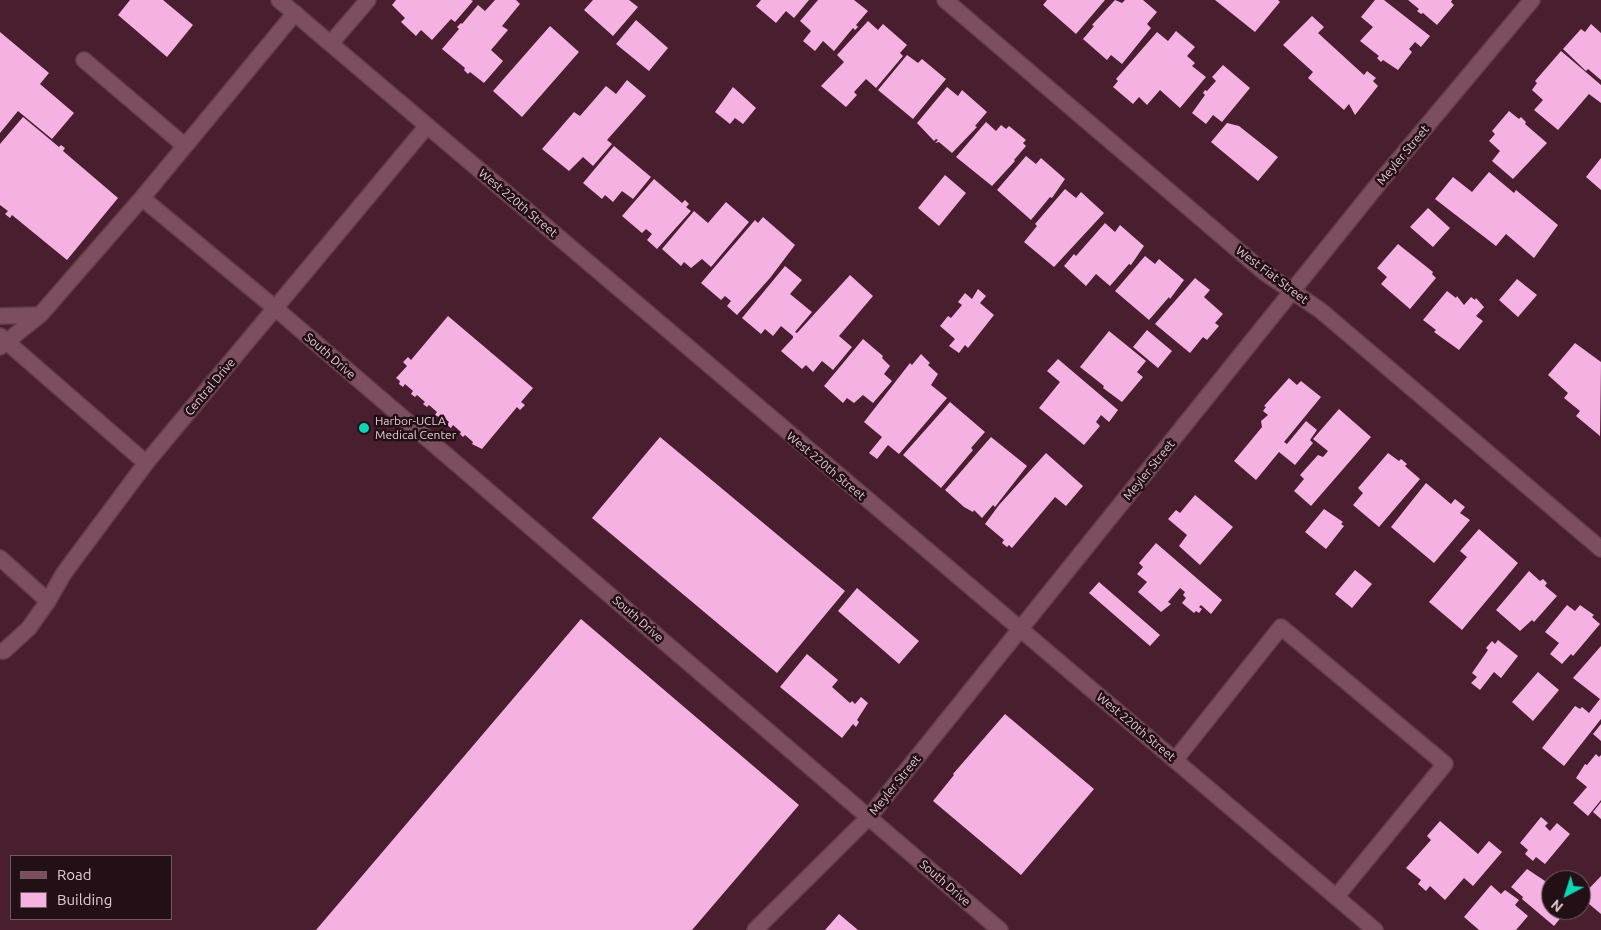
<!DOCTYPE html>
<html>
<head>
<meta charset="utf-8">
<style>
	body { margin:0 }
	#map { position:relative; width:1601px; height:930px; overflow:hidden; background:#491f30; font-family:Ubuntu,sans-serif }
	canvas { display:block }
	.legend { position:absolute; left:10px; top:855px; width:162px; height:65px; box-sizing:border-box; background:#231017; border:1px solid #715a62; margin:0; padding:6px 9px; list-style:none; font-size:15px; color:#e5c9d2 }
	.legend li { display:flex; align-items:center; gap:10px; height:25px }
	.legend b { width:25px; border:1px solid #715a62 }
	.north { position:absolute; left:1541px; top:870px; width:50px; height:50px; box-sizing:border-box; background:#231017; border:1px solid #715a62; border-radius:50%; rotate:220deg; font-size:14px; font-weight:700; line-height:20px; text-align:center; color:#e5c9d2 }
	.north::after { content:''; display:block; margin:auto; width:18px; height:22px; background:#0ed5b4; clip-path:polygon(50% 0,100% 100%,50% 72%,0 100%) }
</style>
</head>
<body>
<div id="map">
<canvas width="1601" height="930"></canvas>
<ul class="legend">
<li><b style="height:6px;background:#7d4e60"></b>Road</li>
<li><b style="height:14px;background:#f4b1e2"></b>Building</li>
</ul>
<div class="north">N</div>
</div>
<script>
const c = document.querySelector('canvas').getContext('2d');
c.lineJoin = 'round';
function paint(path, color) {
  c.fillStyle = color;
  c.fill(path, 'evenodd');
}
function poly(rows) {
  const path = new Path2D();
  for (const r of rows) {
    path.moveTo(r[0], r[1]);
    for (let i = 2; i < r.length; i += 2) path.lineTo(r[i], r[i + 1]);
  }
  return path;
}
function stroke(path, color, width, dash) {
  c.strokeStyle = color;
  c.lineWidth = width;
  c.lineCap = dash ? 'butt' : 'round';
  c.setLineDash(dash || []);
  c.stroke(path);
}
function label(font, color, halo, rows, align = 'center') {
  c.font = font + ' Ubuntu,sans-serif';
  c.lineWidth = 5;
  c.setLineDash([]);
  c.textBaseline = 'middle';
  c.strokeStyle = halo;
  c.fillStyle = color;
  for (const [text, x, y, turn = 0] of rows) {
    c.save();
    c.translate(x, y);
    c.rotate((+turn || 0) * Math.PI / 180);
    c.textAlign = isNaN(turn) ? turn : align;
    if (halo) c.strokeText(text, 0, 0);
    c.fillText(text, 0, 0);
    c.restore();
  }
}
const building = poly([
	[130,0,163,0,193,25,167,57,118,15],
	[396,0,471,0,473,1,455,22,451,19,432,40,421,30,416,36,401,22,405,18,392,5],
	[495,0,516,0,520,4,502,26,508,30,491,50,503,61,484,83,470,72,468,74,464,70,465,68,442,49,459,29,457,27,461,23,462,24,478,5,485,11],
	[593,0,629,0,638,7,613,36,584,10],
	[761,0,809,0,794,18,786,11,776,23,756,6],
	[818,0,854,0,868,11,856,25,858,27,855,30,853,28,834,51,823,41,815,51,803,41,811,31,800,21],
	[1047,0,1105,0,1076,34,1043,5],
	[1115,0,1122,3,1125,0,1143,0,1157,12,1147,24,1151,28,1122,64,1111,55,1107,60,1083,39,1094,26,1092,25],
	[1215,0,1278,0,1280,2,1255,32],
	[1375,0,1384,0,1430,36,1421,47,1415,42,1409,49,1412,52,1398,70,1383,60,1381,62,1377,58,1379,56,1360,41,1373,27,1361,17],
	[1408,0,1452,0,1451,2,1454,5,1437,25,1423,13,1421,14,1417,11,1419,9],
	[1312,16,1324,27,1318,33,1364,75,1367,71,1376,78,1373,81,1378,86,1355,115,1349,104,1344,110,1308,78,1313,72,1283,45],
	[636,20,668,48,649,71,616,44],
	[868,21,878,30,883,24,907,45,900,53,903,56,876,88,866,79,854,92,857,95,846,107,821,86,844,62,837,55],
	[1591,24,1601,33,1601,80,1588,69,1586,71,1563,49,1581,29,1585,32],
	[550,26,579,52,522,117,493,91],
	[1176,31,1195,47,1187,56,1195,63,1192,66,1206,77,1180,108,1160,90,1147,105,1139,97,1133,104,1113,87,1118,81,1116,79,1157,32,1168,41],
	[0,32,49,73,40,84,74,113,52,139,18,111,0,133],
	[1561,51,1601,85,1601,103,1589,94,1558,130,1534,110,1543,100,1532,90,1537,83,1535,81],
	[907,55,918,63,922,59,946,79,913,119,878,90],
	[1223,65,1250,88,1222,122,1213,115,1206,124,1192,113,1205,95,1203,93,1205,90,1207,91,1216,81,1212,77],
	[627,80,646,96,607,140,612,144,593,166,583,157,569,171,542,149,574,112,580,116,606,86,616,94],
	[733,87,756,108,743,124,735,118,730,124,715,112],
	[947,87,958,96,962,90,987,112,975,126,977,127,952,153,939,142,935,143,938,140,936,139,934,141,917,123],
	[1509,111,1519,119,1521,117,1526,122,1525,124,1547,143,1513,179,1492,161,1500,151,1489,141,1495,134,1492,131],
	[23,117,59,147,61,145,65,148,63,151,118,198,67,260,12,215,10,218,5,214,8,211,0,205,0,144],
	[986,122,996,131,1001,125,1006,129,1009,126,1026,140,1023,143,1026,146,1014,160,1015,161,992,186,956,157],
	[1227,123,1239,126,1278,157,1258,181,1211,142],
	[614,146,651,177,633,199,622,191,613,202,605,195,602,199,583,183],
	[1026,156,1036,164,1041,158,1065,179,1052,198,1050,197,1031,220,997,190],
	[1601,158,1601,190,1586,177],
	[1489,172,1514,193,1516,190,1558,225,1534,258,1506,234,1496,246,1435,199,1453,177,1472,192],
	[945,175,966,193,939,226,918,208],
	[654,179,682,203,685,200,689,204,686,207,691,211,657,249,647,240,652,234,646,229,642,233,622,216],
	[1065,189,1076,198,1081,192,1104,213,1054,267,1024,242,1037,226,1035,224],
	[726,202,749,222,711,267,702,259,691,268,684,262,681,266,662,249,694,211,708,223],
	[1428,208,1450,228,1433,247,1410,227],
	[763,217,795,245,770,278,737,315,727,306,731,301,725,296,721,300,701,283,755,220,758,223],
	[1105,223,1115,232,1120,225,1144,246,1131,265,1129,264,1110,286,1096,274,1086,286,1064,266,1074,254,1076,256],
	[1398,244,1433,272,1432,274,1436,278,1410,309,1381,284,1387,277,1377,268],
	[1145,256,1155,264,1159,259,1184,280,1170,299,1169,297,1149,320,1115,291],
	[785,266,802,280,790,294,812,312,795,332,797,333,850,275,873,296,839,336,852,347,833,370,822,361,813,372,806,365,802,369,781,351,793,338,793,336,781,326,773,336,765,329,761,334,742,318],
	[1195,278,1210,290,1204,297,1223,314,1215,323,1219,326,1207,340,1203,337,1190,353,1155,324],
	[1517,279,1537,295,1518,317,1499,300],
	[978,289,986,296,980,303,994,315,968,348,965,345,959,353,949,346,955,339,940,326,948,316,951,318,962,305,958,302,965,293,972,299],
	[1447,291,1456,298,1457,296,1464,305,1471,297,1475,300,1476,298,1484,307,1476,316,1483,321,1459,350,1434,332,1436,330,1423,320],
	[448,316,533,388,521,402,525,405,520,410,517,407,482,449,472,444,473,442,465,435,463,437,460,434,461,432,453,425,451,428,447,425,449,422,441,415,439,417,435,415,437,412,429,405,427,407,423,404,425,402,417,395,415,397,411,394,413,391,405,384,403,387,399,384,400,381,396,378,407,366,403,362,408,357,411,360],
	[1147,330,1172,351,1158,368,1133,347],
	[1109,331,1146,361,1137,372,1143,377,1122,402,1103,388,1104,386,1080,367],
	[863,339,883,356,882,358,890,366,884,374,892,381,873,403,863,395,854,403,847,398,843,403,824,386],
	[1575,343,1601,362,1600,436,1576,416,1580,411,1564,398,1568,393,1548,375],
	[921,354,930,363,928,365,938,374,931,385,947,398,899,454,888,445,877,459,869,453,882,437,864,422,910,363,912,365],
	[1058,359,1118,410,1109,422,1101,415,1096,422,1100,426,1084,445,1039,408,1060,382,1047,371],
	[1289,378,1297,385,1301,381,1321,397,1284,442,1287,444,1306,421,1317,430,1310,440,1313,443,1295,465,1279,452,1256,480,1234,461,1262,427,1261,421,1268,415,1263,411,1266,407,1264,406],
	[950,402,985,432,971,448,973,450,941,488,903,455],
	[1339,409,1371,437,1311,506,1294,491,1304,479,1300,475,1318,455,1323,457,1328,451,1313,439],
	[660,437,845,591,777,673,592,518],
	[991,437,1027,466,995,507,993,505,982,518,974,510,973,512,964,507,945,490],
	[1046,453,1083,486,1066,506,1055,497,1012,548,1009,545,1007,547,1002,543,1004,540,985,524,999,505],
	[1388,453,1399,461,1401,459,1407,464,1405,466,1420,479,1379,527,1353,505,1363,493,1358,488],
	[1426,483,1451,504,1455,499,1465,507,1460,513,1470,520,1434,563,1391,527],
	[1195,495,1233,527,1200,565,1179,546,1187,535,1168,519,1176,510,1180,513],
	[1324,509,1343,522,1341,524,1344,526,1326,549,1305,532],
	[1479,529,1518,563,1462,630,1429,602,1467,557,1460,551],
	[1156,543,1222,600,1211,614,1201,605,1199,607,1202,609,1199,613,1196,611,1194,613,1182,603,1186,598,1183,595,1185,592,1180,588,1168,602,1171,604,1161,612,1138,592,1147,582,1137,574,1143,567,1139,563],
	[1355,570,1372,584,1352,608,1335,594],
	[1529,571,1540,581,1543,579,1547,583,1545,586,1557,596,1534,622,1532,620,1520,631,1496,610],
	[1099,582,1160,635,1150,646,1089,593],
	[857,588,919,641,899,664,838,611],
	[1567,605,1575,611,1580,605,1594,615,1592,617,1600,624,1573,656,1571,654,1562,664,1550,654,1559,643,1545,632],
	[581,619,799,805,692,930,316,930],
	[1498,640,1518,656,1501,678,1494,672,1480,690,1471,683,1477,677,1472,673,1488,650,1486,648,1492,641,1495,644],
	[1601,646,1601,719,1564,766,1542,748,1575,706,1580,709,1582,707,1589,713,1600,699,1573,678],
	[807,654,838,680,832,687,850,703,852,701,855,704,861,697,868,703,857,720,859,722,856,727,853,724,842,738,780,687],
	[1538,672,1559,690,1533,721,1512,702],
	[1005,714,1094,789,1021,875,933,801,954,775,953,774],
	[1601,724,1601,741,1593,734],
	[1596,754,1599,757,1601,755,1601,800,1588,816,1573,803,1587,787,1576,778,1585,764,1587,765],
	[1601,802,1601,819,1593,812],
	[1541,817,1548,823,1545,826,1550,831,1557,823,1570,834,1545,864,1536,857,1533,861,1525,854,1528,850,1520,843],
	[1440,821,1478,854,1489,841,1502,852,1473,886,1464,878,1445,900,1430,886,1426,891,1418,884,1421,880,1406,868,1431,840,1427,836],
	[1527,869,1551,885,1551,910,1567,910,1554,926,1522,899,1523,897,1511,887],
	[1601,876,1601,914,1582,898,1583,895],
	[1491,885,1501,894,1505,890,1519,900,1515,905,1528,916,1516,930,1479,930,1464,917],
	[839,914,858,930,825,930]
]);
const service = poly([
	[331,43,368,0],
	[84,60,185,146],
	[275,308,142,198,295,13],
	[0,316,40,315],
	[0,336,146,463],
	[0,347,40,315,142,198],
	[0,558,48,601],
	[1175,760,1281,627,1445,764,1336,897]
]);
const minor = poly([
	[945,0,1265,273,1320,310,1601,549],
	[275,308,1000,930],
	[0,651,4,651,29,628,48,601,64,573,146,463,427,126],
	[755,930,869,817,1384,177,1532,0]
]);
const tertiary = poly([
	[279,0,1375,930]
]);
const markers = [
	[364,428,6,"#0ed5b4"]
];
const streetNames = [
	["Meyler Street",1403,155,-50],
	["West 220th Street",518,203,40],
	["West Fiat Street",1272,275,37],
	["South Drive",330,356,41],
	["Central Drive",210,387,-50],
	["West 220th Street",826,466,40],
	["Meyler Street",1149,470,-51],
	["South Drive",638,619,41],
	["West 220th Street",1136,727,40],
	["Meyler Street",895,785,-51],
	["South Drive",945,883,41]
];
const poiNames = [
	["Harbor-UCLA",375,421],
	["Medical Center",375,435]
];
paint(building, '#f4b1e2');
stroke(service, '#613d4c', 18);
stroke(minor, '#613d4c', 18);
stroke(tertiary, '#613d4c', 18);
stroke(service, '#7d4e60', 15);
stroke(minor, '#7d4e60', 15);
stroke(tertiary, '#7d4e60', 15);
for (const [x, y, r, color] of markers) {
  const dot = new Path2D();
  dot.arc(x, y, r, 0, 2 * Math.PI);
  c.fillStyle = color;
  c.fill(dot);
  stroke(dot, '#231017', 2);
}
label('12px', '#e5c9d2', '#231017', streetNames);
label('12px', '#e5c9d2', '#231017', poiNames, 'left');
</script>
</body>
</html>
